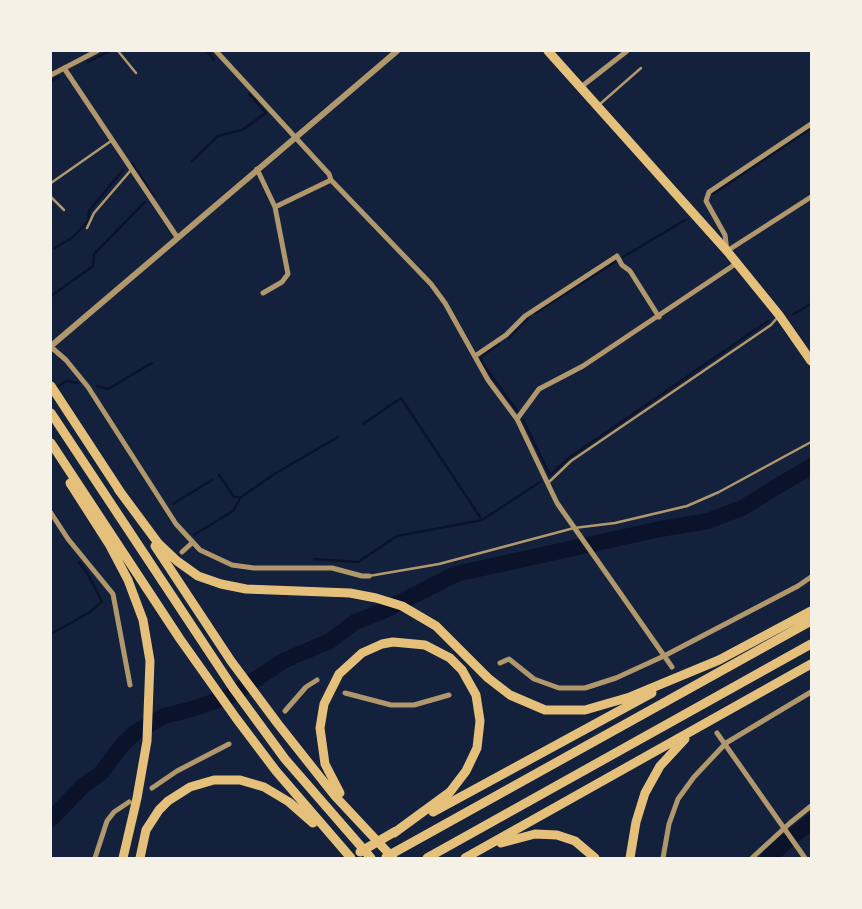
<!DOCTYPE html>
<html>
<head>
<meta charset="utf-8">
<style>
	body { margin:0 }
	#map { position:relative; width:862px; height:909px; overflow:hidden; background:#14213d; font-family:Helvetica,sans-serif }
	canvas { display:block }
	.frame { position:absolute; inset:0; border:52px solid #f6f1e7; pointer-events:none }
</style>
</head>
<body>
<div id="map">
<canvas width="862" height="909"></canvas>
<div class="frame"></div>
</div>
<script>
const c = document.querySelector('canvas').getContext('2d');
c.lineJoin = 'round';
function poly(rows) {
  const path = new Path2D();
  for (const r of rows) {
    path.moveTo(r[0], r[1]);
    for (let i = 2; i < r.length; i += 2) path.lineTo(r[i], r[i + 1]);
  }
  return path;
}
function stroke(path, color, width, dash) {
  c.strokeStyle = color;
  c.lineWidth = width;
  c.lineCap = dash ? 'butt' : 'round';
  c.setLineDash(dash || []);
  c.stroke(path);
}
const stream = poly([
	[207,51,214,60],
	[88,62,110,51],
	[51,81,59,77],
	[192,161,218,136,242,130,266,113,249,94],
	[132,163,154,197],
	[713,194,811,128],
	[55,248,73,237,88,221,89,211,123,170],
	[623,257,685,220],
	[51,296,93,266,94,254,145,202],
	[535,313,615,262],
	[793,314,811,304],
	[509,338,528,318],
	[499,344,482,356,481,361,517,411],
	[97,386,108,389,152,363],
	[56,388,66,381,78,383],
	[523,420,550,475,569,458,768,321],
	[363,424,401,398,482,520,540,482],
	[219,475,234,497,239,497],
	[173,504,212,480],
	[194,535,233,511,241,497,276,473,338,437],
	[314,559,358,562,397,536,482,520],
	[51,634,90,612,102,602,89,576,79,562]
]);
const river = poly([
	[51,819,84,785,101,773,123,744,136,732,164,716,192,709,230,696,285,660,330,641,355,622,383,611,456,574,660,529,708,521,742,508,811,466],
	[768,858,788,840,811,822]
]);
const service = poly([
	[118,51,136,73],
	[600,104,641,68],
	[51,183,111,141],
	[51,197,64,210],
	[87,228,94,213,131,170],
	[548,483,571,461,771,325,777,318],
	[369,576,439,564,574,528,615,523,687,506,719,492,811,442]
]);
const minor = poly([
	[216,51,329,174,331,180],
	[64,68,177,237],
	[51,75,97,51],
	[581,87,627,51],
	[811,124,709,192,706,201,725,235,727,251,811,197],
	[257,169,275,207,331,180,431,284,445,303,488,380,517,419,557,503,672,667],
	[263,293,282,282,288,274,275,207],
	[51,347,66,360,88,387,176,524,200,550,232,565,254,568,332,568,362,576,369,576],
	[475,356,506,335,525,316,617,256,622,265,630,271,659,317],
	[517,419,539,389,583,366,737,263],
	[51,513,68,539,113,594,130,685],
	[182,552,192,543],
	[500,663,509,659,534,679,559,688,585,688,616,678,664,656,798,586,811,577],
	[345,693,391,705,414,705,449,695],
	[285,711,306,687,317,680],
	[717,733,805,858],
	[152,788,177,771,229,744],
	[95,858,107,821,114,812,129,802],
	[663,858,669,824,678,799,694,777,726,743,811,692],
	[752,858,790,823,811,806]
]);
const tertiary = poly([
	[51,346,397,51]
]);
const trunk = poly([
	[548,51,727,251,779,315,811,361]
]);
const motorway = poly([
	[51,386,121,493],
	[51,413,233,688,285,759,371,858],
	[51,443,180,639,236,718,276,771,351,858],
	[70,483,109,544,128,580,143,620,150,661,147,741,137,798,123,858],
	[118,489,158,543,177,561,198,576,221,584,246,589,350,593,376,598,402,606,436,626,488,678,510,695,545,710,585,710,630,697,719,660,811,611],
	[155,546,231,661,278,724,335,796,393,858],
	[340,793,325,764,320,728,324,704,339,674,362,653,382,644,393,642,425,645,450,658,462,670,476,695,480,721,477,748,466,771,450,792,394,833],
	[433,812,652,693],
	[501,843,535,834,557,835,575,841,595,858],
	[360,852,396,831],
	[386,857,811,621],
	[140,858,146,830,159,810,168,801,190,787,214,780,240,780,264,787,289,802,313,823],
	[427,858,811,644],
	[465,858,811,664],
	[630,858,636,822,645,793,660,766,685,739]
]);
stroke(stream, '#0b132b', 2.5);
stroke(river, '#0b132b', 16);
stroke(service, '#b1986c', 2.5);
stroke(minor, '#b1986c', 5);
stroke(tertiary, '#b1986c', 6);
stroke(trunk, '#e5c07b', 9);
stroke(motorway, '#e5c07b', 9);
</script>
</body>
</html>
